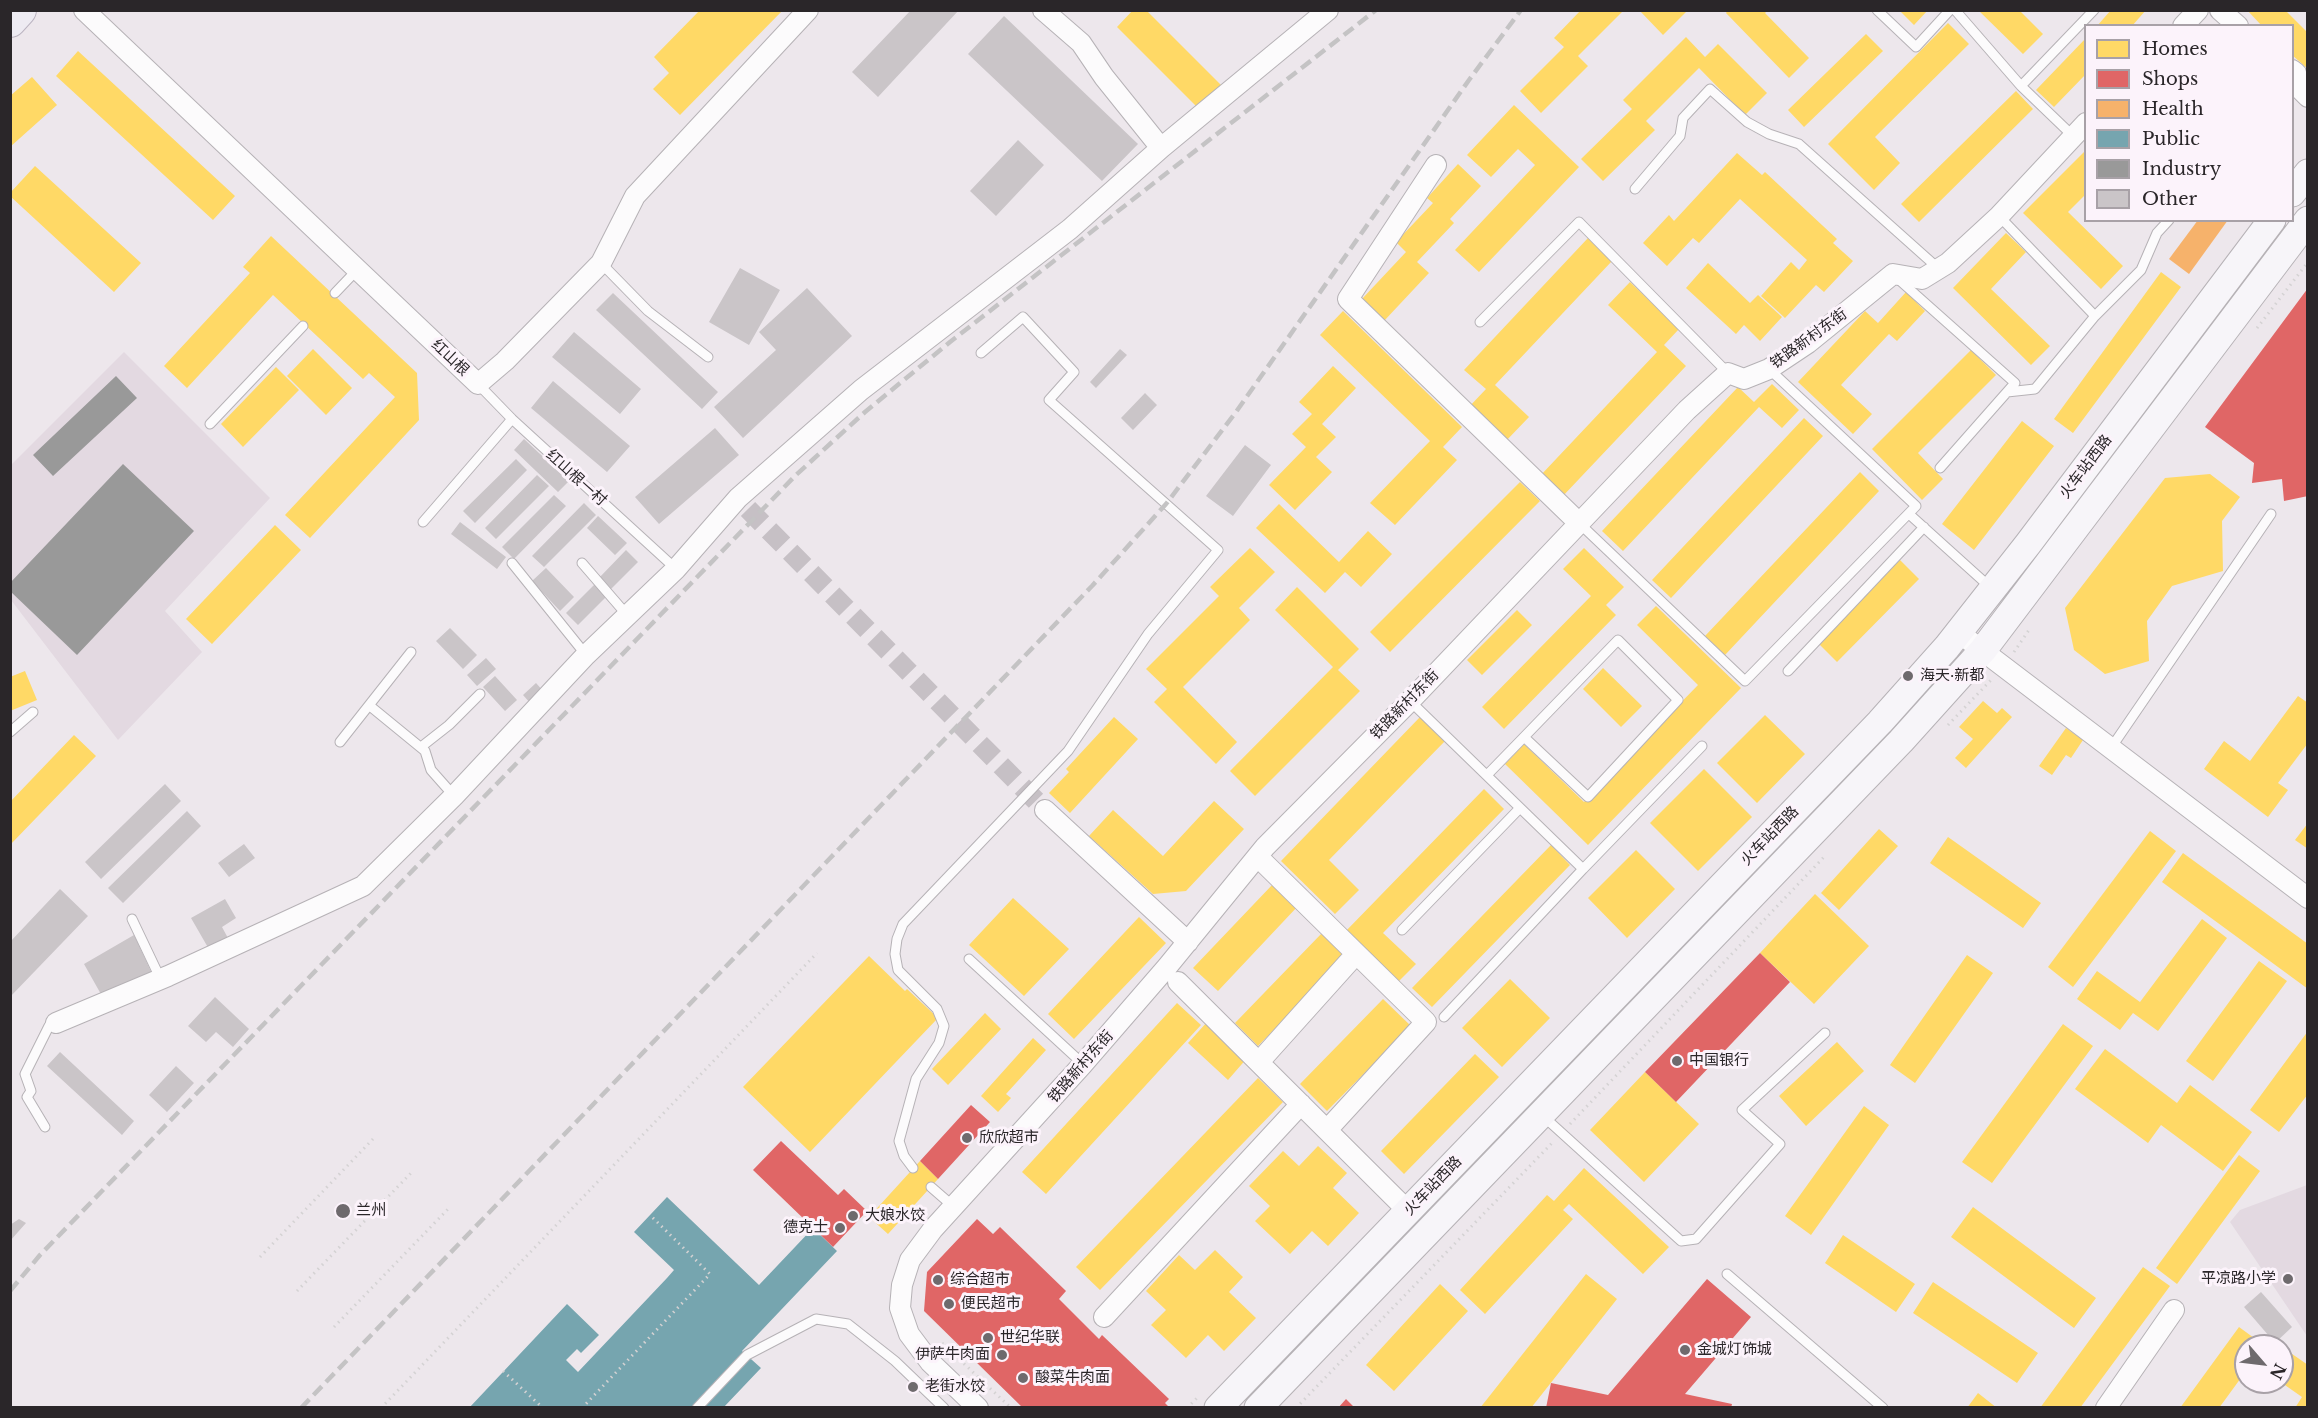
<!DOCTYPE html>
<html>
<head>
<meta charset="utf-8">
<style>
	body { margin:0 }
	#map { position:relative; width:2318px; height:1418px; overflow:hidden; background:#ede7ec; font-family:"Libre Baskerville",serif }
	canvas { display:block }
	.frame { position:absolute; inset:0; border:12px solid #2a2629; pointer-events:none }
	.legend { position:absolute; left:2084px; top:24px; width:210px; height:198px; box-sizing:border-box; background:#fcf3fb; border:2px solid #a8a1a7; margin:0; padding:8px 10px; list-style:none; font-size:18px; color:#2a2629 }
	.legend li { display:flex; align-items:center; gap:12px; height:30px }
	.legend b { width:30px; border:2px solid #a8a1a7 }
	.north { position:absolute; left:2234px; top:1334px; width:60px; height:60px; box-sizing:border-box; background:#fcf3fb; border:2px solid #a8a1a7; border-radius:50%; rotate:118deg; font-size:16px; font-weight:700; line-height:24px; text-align:center; color:#2a2629 }
	.north::after { content:''; display:block; margin:auto; width:21px; height:27px; background:#6e6a6d; clip-path:polygon(50% 0,100% 100%,50% 72%,0 100%) }
</style>
</head>
<body>
<div id="map">
<canvas width="2318" height="1418"></canvas>
<div class="frame"></div>
<ul class="legend">
<li><b style="height:16px;background:#ffd966"></b>Homes</li>
<li><b style="height:16px;background:#e06666"></b>Shops</li>
<li><b style="height:16px;background:#f6b26b"></b>Health</li>
<li><b style="height:16px;background:#76a5af"></b>Public</li>
<li><b style="height:16px;background:#999"></b>Industry</li>
<li><b style="height:16px;background:#cac5c8"></b>Other</li>
</ul>
<div class="north">N</div>
</div>
<script>
const c = document.querySelector('canvas').getContext('2d');
c.lineJoin = 'round';
function paint(path, color) {
  c.fillStyle = color;
  c.fill(path, 'evenodd');
}
function poly(rows) {
  const path = new Path2D();
  for (const r of rows) {
    path.moveTo(r[0], r[1]);
    for (let i = 2; i < r.length; i += 2) path.lineTo(r[i], r[i + 1]);
  }
  return path;
}
function stroke(path, color, width, dash) {
  c.strokeStyle = color;
  c.lineWidth = width;
  c.lineCap = dash ? 'butt' : 'round';
  c.setLineDash(dash || []);
  c.stroke(path);
}
function label(font, color, halo, rows, align = 'center') {
  c.font = font + ' "Libre Baskerville","Noto Sans SC",serif';
  c.lineWidth = 6;
  c.setLineDash([]);
  c.textBaseline = 'middle';
  c.strokeStyle = halo;
  c.fillStyle = color;
  for (const [text, x, y, turn = 0] of rows) {
    c.save();
    c.translate(x, y);
    c.rotate((+turn || 0) * Math.PI / 180);
    c.textAlign = isNaN(turn) ? turn : align;
    if (halo) c.strokeText(text, 0, 0);
    c.fillText(text, 0, 0);
    c.restore();
  }
}
const built = poly([
	[124,352,270,498,165,611,202,652,118,740,11,600,11,465],
	[2307,1185,2308,1185,2307,1336,2230,1222,2240,1210]
]);
const homes = poly([
	[700,10,783,10,680,115,653,89,669,73,654,57],
	[1133,10,1146,10,1224,88,1201,111,1117,27],
	[1581,10,1624,10,1578,56,1588,66,1541,113,1520,91,1564,47,1554,38],
	[1639,10,1685,10,1686,12,1663,35],
	[1728,10,1768,10,1765,13,1809,58,1789,78,1726,13],
	[1899,10,1928,10,1914,25],
	[1978,10,2019,10,2043,34,2023,54],
	[2111,10,2146,10,2132,26,2097,26],
	[2247,10,2285,10,2308,33,2308,69,2292,55,2292,26,2262,26],
	[1948,23,1969,44,1875,137,1900,163,1874,190,1828,144],
	[1866,34,1883,51,1804,127,1788,110],
	[1686,37,1705,57,1718,44,1767,93,1745,115,1699,68,1646,121,1655,130,1603,181,1581,159,1632,109,1623,100],
	[2086,38,2086,74,2054,107,2036,90],
	[78,51,235,196,213,220,56,76],
	[32,77,57,105,10,147,10,96],
	[2016,91,2033,109,1919,222,1901,204],
	[1514,105,1579,167,1479,272,1455,250,1535,165,1518,149,1491,177,1467,155],
	[2086,150,2086,194,2068,212,2123,266,2101,289,2023,213],
	[1737,153,1762,175,1765,172,1837,239,1833,243,1853,261,1824,292,1816,285,1785,318,1761,296,1791,262,1799,270,1807,260,1740,199,1699,243,1693,238,1667,266,1643,243,1669,215,1674,221],
	[1458,164,1481,186,1450,219,1454,223,1417,262,1429,273,1384,321,1361,300,1406,252,1396,242,1433,203,1427,198],
	[35,166,141,263,114,292,10,196,10,193],
	[2006,233,2026,252,1991,289,2050,346,2031,365,1953,288],
	[271,236,417,373,419,420,310,538,285,515,395,397,369,373,363,379,273,295,187,388,164,366,250,273,243,267],
	[1588,238,1612,261,1495,385,1529,417,1505,442,1468,408,1486,389,1464,370],
	[1708,263,1750,303,1758,295,1782,317,1760,341,1744,325,1736,334,1686,288],
	[2161,272,2181,287,2073,433,2054,419],
	[1630,282,1679,329,1664,345,1686,366,1562,497,1540,476,1657,352,1608,305],
	[1906,292,1925,311,1897,341,1889,334,1841,385,1872,414,1853,434,1798,382,1865,311,1878,323],
	[1343,311,1462,427,1443,447,1457,460,1395,525,1370,503,1430,441,1320,335],
	[313,349,352,388,326,415,287,376],
	[1971,350,1996,375,1918,453,1943,479,1922,500,1872,449],
	[1333,366,1356,388,1322,424,1336,437,1316,457,1332,472,1295,510,1269,485,1306,447,1292,434,1312,414,1299,402],
	[276,367,299,390,243,447,221,424],
	[1772,384,1799,410,1782,428,1759,407,1623,551,1602,531,1738,387,1754,402],
	[1804,418,1823,436,1671,598,1652,580],
	[2022,421,2054,446,1974,550,1942,524],
	[1860,472,1879,491,1725,655,1705,636],
	[2210,474,2240,497,2222,521,2223,571,2172,586,2147,621,2149,661,2105,674,2074,650,2065,608,2165,478],
	[1520,482,1540,501,1390,652,1370,632],
	[1279,504,1339,562,1368,531,1392,554,1361,587,1345,572,1325,593,1256,528],
	[275,525,301,550,212,644,186,619],
	[1250,548,1275,572,1239,608,1250,620,1183,687,1237,742,1216,764,1154,702,1167,689,1146,669,1219,596,1210,587],
	[1584,548,1624,587,1606,605,1616,615,1504,729,1482,707,1591,596,1563,569],
	[1900,560,1919,579,1837,662,1818,643],
	[1297,587,1359,649,1338,670,1360,691,1255,796,1230,771,1333,667,1275,610],
	[1656,606,1741,688,1588,845,1505,764,1524,744,1584,802,1698,685,1637,625],
	[1517,610,1532,625,1482,675,1467,660],
	[1603,668,1642,706,1621,727,1583,689],
	[25,671,37,700,10,711,10,677],
	[2298,696,2308,703,2308,743,2278,783,2288,790,2268,817,2204,769,2224,741,2250,761],
	[1983,701,1997,713,2002,708,2012,717,1966,768,1955,758,1973,739,1959,727],
	[1765,715,1805,754,1757,803,1717,763],
	[1114,717,1138,739,1070,813,1049,793,1069,772,1066,769],
	[1420,717,1445,741,1329,860,1359,890,1335,914,1281,861],
	[2066,728,2083,740,2071,758,2066,755,2052,775,2039,766],
	[74,735,96,756,10,845,10,802],
	[1704,769,1752,817,1698,871,1650,823],
	[1484,789,1504,809,1383,933,1416,964,1396,984,1344,933],
	[1214,801,1244,829,1186,891,1153,894,1089,836,1113,810,1163,856],
	[2308,823,2308,849,2295,840],
	[1879,829,1898,846,1839,910,1821,893],
	[2150,831,2176,851,2073,987,2048,967],
	[1948,837,2041,903,2023,928,1930,863],
	[1551,845,1570,865,1432,1007,1412,988],
	[1636,850,1675,889,1627,938,1588,898],
	[2183,853,2308,944,2308,989,2162,882],
	[1273,884,1298,906,1218,991,1193,968],
	[1815,894,1869,946,1814,1004,1760,953],
	[1013,898,1069,949,1024,996,969,945],
	[1139,917,1166,943,1074,1039,1048,1014],
	[2202,919,2227,938,2158,1031,2133,1013,2120,1030,2077,999,2097,971,2140,1002],
	[1322,933,1346,956,1258,1046,1235,1023],
	[1967,955,1993,973,1915,1083,1890,1065],
	[869,956,905,991,907,989,938,1018,810,1152,743,1087],
	[2259,961,2287,981,2213,1081,2186,1061],
	[1510,979,1550,1018,1502,1067,1462,1028],
	[1383,999,1411,1026,1327,1111,1300,1084],
	[1177,1003,1201,1025,1046,1194,1022,1172],
	[985,1013,1001,1029,948,1085,932,1069],
	[1208,1021,1248,1057,1228,1080,1188,1043],
	[2063,1024,2093,1046,1992,1183,1962,1162],
	[2308,1031,2308,1094,2279,1132,2250,1110],
	[1033,1038,1046,1050,1006,1094,1011,1098,998,1112,981,1096],
	[1837,1042,1864,1071,1806,1126,1779,1096],
	[2105,1049,2177,1103,2190,1085,2252,1132,2223,1171,2161,1125,2148,1143,2075,1089],
	[1475,1054,1499,1077,1404,1174,1381,1151],
	[1645,1072,1699,1124,1644,1182,1590,1130],
	[1258,1078,1283,1102,1100,1290,1076,1267],
	[1864,1106,1889,1125,1811,1235,1785,1216],
	[1318,1146,1347,1173,1333,1188,1359,1213,1328,1246,1312,1231,1290,1254,1255,1221,1270,1206,1249,1186,1283,1151,1299,1166],
	[2239,1155,2260,1171,2177,1284,2156,1268],
	[920,1161,938,1179,888,1234,869,1217],
	[1584,1168,1669,1247,1643,1274,1569,1204,1563,1210,1573,1219,1485,1314,1460,1290,1547,1195,1554,1201],
	[1973,1207,2096,1298,2074,1328,1951,1237],
	[1843,1235,1915,1284,1896,1312,1825,1263],
	[1215,1250,1243,1277,1229,1292,1256,1318,1224,1351,1208,1335,1186,1358,1151,1325,1166,1310,1146,1291,1179,1255,1195,1270],
	[2143,1267,2170,1286,2080,1408,2040,1408],
	[1586,1274,1617,1299,1531,1408,1480,1408],
	[1933,1282,2038,1353,2017,1383,1913,1313],
	[1440,1284,1468,1311,1394,1391,1366,1365],
	[2239,1327,2265,1346,2246,1346,2246,1371,2219,1408,2180,1408],
	[2282,1347,2308,1365,2308,1408,2295,1408,2302,1397,2282,1383],
	[1978,1393,1997,1408,1967,1408]
]);
const shops = poly([
	[2308,288,2308,496,2284,501,2282,479,2252,483,2254,463,2205,427],
	[1760,953,1790,982,1676,1102,1645,1072],
	[971,1105,990,1122,938,1179,920,1161],
	[781,1141,838,1195,844,1189,867,1211,833,1247,753,1170],
	[977,1219,993,1234,1000,1227,1066,1291,1059,1299,1099,1339,1102,1335,1169,1399,1165,1403,1170,1408,1023,1408,924,1311,927,1272],
	[1707,1279,1751,1317,1685,1394,1732,1404,1731,1408,1546,1408,1551,1383,1608,1395],
	[1346,1399,1355,1408,1338,1408]
]);
const health = poly([
	[2198,220,2228,220,2189,274,2169,259]
]);
const public = poly([
	[667,1197,759,1285,813,1228,837,1251,742,1351,761,1368,723,1408,469,1408,567,1304,599,1335,581,1353,577,1349,566,1360,578,1372,667,1278,674,1270,634,1232]
]);
const industry = poly([
	[116,376,137,398,53,476,33,455],
	[123,464,194,531,77,655,10,591,10,583]
]);
const building = poly([
	[911,10,959,10,878,97,852,72],
	[1004,16,1138,144,1102,181,968,54],
	[1018,140,1044,165,996,216,970,191],
	[740,268,780,290,749,345,709,322],
	[807,288,852,336,743,438,714,407,776,350,759,332],
	[613,293,718,392,702,409,596,310],
	[574,332,641,389,620,414,552,357],
	[1120,349,1127,355,1096,388,1090,382],
	[553,381,630,446,607,472,531,408],
	[1145,393,1157,405,1133,430,1121,418],
	[715,428,739,455,659,524,635,497],
	[524,439,569,481,558,492,514,450],
	[1245,445,1271,465,1233,516,1206,496],
	[516,459,527,470,475,523,463,511],
	[537,475,549,486,496,539,485,528],
	[554,495,566,506,514,559,502,547],
	[584,503,596,515,544,567,532,556],
	[598,516,627,543,615,555,587,528],
	[460,522,506,557,497,569,451,534],
	[626,550,638,562,609,591,598,579],
	[546,568,574,597,560,611,532,581],
	[595,584,607,596,578,625,566,613],
	[450,628,477,655,463,669,436,641],
	[486,658,496,669,477,686,467,675],
	[495,676,517,700,505,711,483,687],
	[536,683,544,692,531,704,523,695],
	[165,784,181,801,101,879,85,862],
	[187,811,201,826,123,903,108,888],
	[244,844,255,858,229,877,218,863],
	[60,889,88,916,10,997,10,942],
	[225,899,236,918,222,927,229,940,210,951,191,918],
	[134,935,153,976,102,996,84,964],
	[215,997,249,1029,233,1047,216,1032,206,1042,188,1026],
	[60,1052,134,1121,122,1135,47,1066],
	[176,1066,194,1083,167,1112,149,1095],
	[19,1219,26,1223,10,1241,10,1225],
	[2261,1292,2292,1327,2275,1343,2244,1307]
]);
const minorTunnel = poly([
	[748,509,1045,810]
]);
const path = poly([
	[2257,328,2308,262],
	[2014,652,2029,630],
	[1948,725,1991,680],
	[1570,1124,1824,857],
	[260,1257,373,1139],
	[297,1291,412,1172],
	[334,1327,450,1207],
	[942,1343,1011,1408],
	[503,1371,543,1408],
	[381,1408,817,953],
	[582,1408,710,1274,650,1215],
	[1187,1408,1197,1398],
	[1296,1408,1553,1142]
]);
const service = poly([
	[1877,10,1916,47,1950,10],
	[1955,10,2021,86,2073,136],
	[2021,86,2094,10],
	[1635,189,1680,136,1683,118,1710,89,1747,122,1769,134,1799,144,1939,269],
	[1999,216,2095,316,2141,270,2157,233,2169,220],
	[601,263,648,311,708,357],
	[1897,278,2015,383,1940,468],
	[335,293,356,271],
	[1480,322,1579,222,1728,373],
	[478,384,512,419,676,569],
	[2007,392,2035,389,2095,316],
	[210,424,303,326],
	[1909,514,1991,588],
	[423,522,512,419],
	[1579,523,1745,681,1916,506,1769,369],
	[512,563,586,655],
	[582,563,627,615],
	[1788,671,1924,527],
	[1410,701,1583,869,1702,746],
	[370,706,425,751,431,770,454,796],
	[10,732,33,712],
	[340,742,411,652],
	[421,747,449,725,480,694],
	[2111,748,2271,514],
	[1487,775,1524,737,1618,640,1678,700,1588,797,1524,737],
	[132,919,161,980],
	[1402,930,1520,808],
	[969,959,1083,1064],
	[1444,1017,1583,869],
	[1543,1116,1681,1241,1696,1239,1780,1144,1742,1110,1825,1033],
	[45,1127,27,1097,31,1091,25,1074,49,1026,56,1023],
	[913,1168,904,1156,899,1141,916,1079,939,1043,944,1026,937,1009,898,970,895,954,897,939,903,924,1068,751,1148,634,1218,550,1049,400,1074,372,1023,317,981,353],
	[931,1187,954,1207],
	[1727,1274,1883,1408],
	[697,1408,747,1355,816,1319,848,1324,895,1361,944,1408]
]);
const minor = poly([
	[84,10,478,384,505,361,601,263,635,196,808,10],
	[1043,10,1081,43,1104,77,1161,148],
	[2220,10,2238,26],
	[2183,26,2198,10],
	[2292,70,2296,73,2299,88,2308,97],
	[1436,165,1348,299,1579,523],
	[1958,632,2308,898],
	[1045,810,1188,942],
	[1258,857,1426,1022,1327,1130],
	[1178,982,1408,1211],
	[56,1023,168,976,363,886,454,796,586,655,676,569,738,498,861,390,1070,229,1161,148,1328,10],
	[1259,1062,1356,954],
	[1104,1317,1301,1104],
	[978,1408,930,1362,909,1334,900,1308,902,1285,910,1260,933,1229,1083,1064,1167,967,1265,847,1410,701,1687,410,1728,373,1744,379,1769,369,1808,343,1893,274,1922,279,1948,263,1999,216,2086,123],
	[2106,1408,2174,1310]
]);
const secondary = poly([
	[2292,193,2308,173],
	[1218,1408,1880,722,1947,647,2028,544,2272,220],
	[1258,1408,1901,741,1983,650,2308,220]
]);
const trunk = poly([
	[10,21,20,10]
]);
const rail = poly([
	[10,1291,40,1255,796,475,865,412,950,342,1376,10],
	[301,1408,1092,586,1166,504,1236,412,1469,80,1521,10]
]);
const markers = [
	[1908,676,6,"#6e6a6d"],
	[1677,1061,6,"#6e6a6d"],
	[967,1138,6,"#6e6a6d"],
	[343,1211,8,"#6e6a6d"],
	[853,1216,6,"#6e6a6d"],
	[840,1228,6,"#6e6a6d"],
	[2288,1279,6,"#6e6a6d"],
	[938,1280,6,"#6e6a6d"],
	[949,1304,6,"#6e6a6d"],
	[988,1338,6,"#6e6a6d"],
	[1685,1350,6,"#6e6a6d"],
	[1002,1355,6,"#6e6a6d"],
	[1023,1378,6,"#6e6a6d"],
	[913,1387,6,"#6e6a6d"]
];
const streetNames = [
	["铁路新村东街",1809,339,-36],
	["红山根",450,358,43],
	["火车站西路",2086,467,-53],
	["红山根一村",576,478,42],
	["铁路新村东街",1405,705,-46],
	["火车站西路",1770,836,-46],
	["铁路新村东街",1081,1067,-49],
	["火车站西路",1433,1186,-46]
];
const poiNames = [
	["海天·新都",1920,676],
	["中国银行",1689,1061],
	["欣欣超市",979,1138],
	["兰州",356,1211],
	["大娘水饺",865,1216],
	["德克士",828,1228,"right"],
	["平凉路小学",2276,1279,"right"],
	["综合超市",950,1280],
	["便民超市",961,1304],
	["世纪华联",1000,1338],
	["金城灯饰城",1697,1350],
	["伊萨牛肉面",990,1355,"right"],
	["酸菜牛肉面",1035,1378],
	["老街水饺",925,1387]
];
paint(built, '#e3d9e1');
paint(homes, '#ffd966');
paint(shops, '#e06666');
paint(health, '#f6b26b');
paint(public, '#76a5af');
paint(industry, '#999');
paint(building, '#cac5c8');
stroke(minorTunnel, '#c6c0c5', 20, [20, 10]);
stroke(service, '#b6b2b6', 11);
stroke(minor, '#b6b2b6', 22);
stroke(secondary, '#b6b2b6', 29);
stroke(trunk, '#bbb4c1', 34);
stroke(path, '#d4d2d3', 3, [1.5, 4.5]);
stroke(service, '#fcfbfc', 9);
stroke(minor, '#fcfbfc', 20);
stroke(secondary, '#f7f5f9', 27);
stroke(trunk, '#eeebf2', 32);
stroke(rail, '#c4c3c4', 4.5, [12, 6]);
for (const [x, y, r, color] of markers) {
  const dot = new Path2D();
  dot.arc(x, y, r, 0, 2 * Math.PI);
  c.fillStyle = color;
  c.fill(dot);
  stroke(dot, '#fcf3fb', 2);
}
label('15px', '#2a2629', '#fcf3fb', streetNames);
label('15px', '#2a2629', '#fcf3fb', poiNames, 'left');
</script>
</body>
</html>
